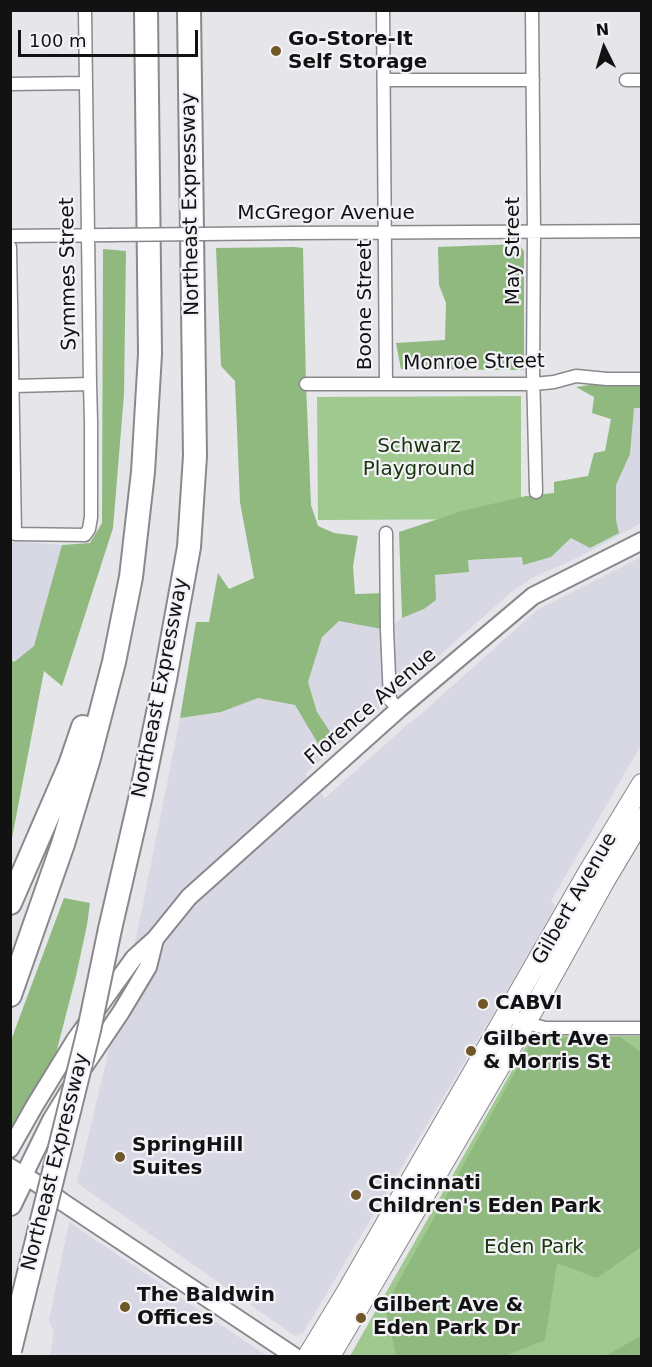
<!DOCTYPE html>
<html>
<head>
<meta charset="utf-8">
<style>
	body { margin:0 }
	#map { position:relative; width:652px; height:1367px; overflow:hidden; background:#e5e5ea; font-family:"DejaVu Sans",sans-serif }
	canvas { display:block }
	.frame { position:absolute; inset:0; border:12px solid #121213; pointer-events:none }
	.north { position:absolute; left:574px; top:18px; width:60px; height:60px; -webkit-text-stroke:4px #f2f2f7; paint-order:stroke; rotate:355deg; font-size:16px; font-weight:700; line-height:24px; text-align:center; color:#121213 }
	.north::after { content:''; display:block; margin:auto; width:21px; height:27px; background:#121213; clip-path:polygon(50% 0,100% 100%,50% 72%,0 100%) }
	.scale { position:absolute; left:18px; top:30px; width:180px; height:27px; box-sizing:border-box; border:3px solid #121213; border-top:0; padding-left:8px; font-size:18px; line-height:21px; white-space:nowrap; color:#121213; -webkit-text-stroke:4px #f2f2f7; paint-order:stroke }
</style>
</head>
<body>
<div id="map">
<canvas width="652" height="1367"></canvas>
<div class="frame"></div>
<div class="north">N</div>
<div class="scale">100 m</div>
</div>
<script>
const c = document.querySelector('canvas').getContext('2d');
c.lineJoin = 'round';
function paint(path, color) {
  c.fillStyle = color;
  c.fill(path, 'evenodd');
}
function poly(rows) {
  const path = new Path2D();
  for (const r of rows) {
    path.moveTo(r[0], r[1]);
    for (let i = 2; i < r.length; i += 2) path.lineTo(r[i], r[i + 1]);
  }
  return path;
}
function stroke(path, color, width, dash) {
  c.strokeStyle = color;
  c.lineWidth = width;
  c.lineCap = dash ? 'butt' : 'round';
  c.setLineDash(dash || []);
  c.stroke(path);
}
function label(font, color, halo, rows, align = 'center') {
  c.font = font + ' "DejaVu Sans",sans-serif';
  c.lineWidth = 4.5;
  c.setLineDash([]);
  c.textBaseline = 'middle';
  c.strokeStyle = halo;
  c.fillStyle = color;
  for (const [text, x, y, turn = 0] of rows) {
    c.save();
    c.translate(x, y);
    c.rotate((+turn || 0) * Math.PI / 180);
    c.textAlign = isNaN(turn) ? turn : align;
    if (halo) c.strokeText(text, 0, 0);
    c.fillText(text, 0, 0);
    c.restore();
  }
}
const built = poly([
	[634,407,641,408,641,523,581,556,534,577,515,589,305,774,325,798,408,724,420,715,537,610,641,557,641,745,551,901,556,906,506,992,303,1333,295,1336,77,1183,138,929,180,718,221,712,258,698,295,705,320,747,333,738,317,712,308,682,322,637,339,620,387,630,402,618,424,609,434,575,468,572,468,560,523,557,523,564,551,557,571,538,616,520,616,484,630,454],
	[11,541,62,545,34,646,14,662,11,659],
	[69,1222,267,1356,50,1356,54,1332,49,1321]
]);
const green = poly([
	[521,396,521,519,318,520,317,397],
	[545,1036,641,1036,641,1356,350,1356,531,1037]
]);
const forest = poly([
	[518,244,524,251,524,370,401,369,396,343,445,340,446,303,439,285,438,247],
	[294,247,303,248,306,384,311,505,318,526,334,533,358,536,353,566,355,594,386,593,387,630,339,621,322,637,308,682,317,712,334,738,320,747,295,705,258,698,221,712,180,718,196,622,209,622,218,573,229,589,254,578,240,502,235,381,221,366,216,248],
	[103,249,126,251,124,394,113,528,62,686,44,671,11,843,11,659,14,662,34,646,62,545,90,543,102,523],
	[610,382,641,384,641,408,634,408,630,454,616,485,616,520,619,533,590,548,571,538,551,557,523,565,522,557,468,560,469,572,435,575,436,600,424,609,402,618,399,532,462,511,526,496,554,493,554,482,588,476,594,453,605,451,611,419,592,413,594,397,576,387],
	[64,898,90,903,87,925,76,976,54,1061,11,1133,10,1043],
	[620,1037,641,1052,641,1247,597,1278,557,1263,545,1340,505,1356,396,1356,385,1306,534,1038],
	[641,1335,641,1356,605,1356,639,1337]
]);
const street = poly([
	[383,10,386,384],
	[532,10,534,232,533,371,536,492],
	[384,80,533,80],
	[626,80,642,80],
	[10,84,85,83],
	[294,233,642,231],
	[10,236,110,235],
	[10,247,15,534,85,535,89,529,91,517,91,422,90,384,85,10],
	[306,384,534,384,554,382,576,376,607,379,642,379],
	[14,386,90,384],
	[386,533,387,630,390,700,399,709],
	[508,1014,525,1023,546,1028,642,1028]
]);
const secondary = poly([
	[84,1067,121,1012,148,967,155,939],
	[10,1149,35,1105,75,1040,118,980,134,958,155,939,189,897,399,709,533,596,642,541],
	[10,1167,38,1184,64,1203,294,1356],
	[24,1175,51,1120,70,1089]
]);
const primary = poly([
	[308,1356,345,1295,588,873,642,784],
	[330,1356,534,1008,605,880,642,818]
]);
const highway = poly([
	[10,903,70,765,83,727],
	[110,929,141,795,165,679,189,547,195,456,189,10],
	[10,995,63,844,89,758,114,662,131,577,143,472,150,354,146,10],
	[10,1204,24,1175]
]);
const streetBridge = poly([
	[110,235,294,233]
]);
const highwayBridge = poly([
	[10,1350,89,1030,110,929]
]);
const markers = [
	[276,51,6,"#6f5727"],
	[483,1004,6,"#6f5727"],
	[471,1051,6,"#6f5727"],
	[120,1157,6,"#6f5727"],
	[356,1195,6,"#6f5727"],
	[125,1307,6,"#6f5727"],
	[361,1318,6,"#6f5727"]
];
const poiNames = [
	["Go-Store-It",288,40],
	["Self Storage",288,63],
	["CABVI",495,1004],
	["Gilbert Ave",483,1040],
	["& Morris St",483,1063],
	["SpringHill",132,1146],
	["Suites",132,1169],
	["Cincinnati",368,1184],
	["Children's Eden Park",368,1207],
	["The Baldwin",137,1296],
	["Offices",137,1319],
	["Gilbert Ave &",373,1306],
	["Eden Park Dr",373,1329]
];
const streetNames = [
	["Northeast Expressway",191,204,-91],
	["McGregor Avenue",326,214],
	["May Street",514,251,-90],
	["Symmes Street",69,274,-91],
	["Boone Street",366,305,-90],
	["Monroe Street",474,363,-1],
	["Northeast Expressway",161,688,-79],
	["Florence Avenue",371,707,-41],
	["Gilbert Avenue",575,899,-60],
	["Northeast Expressway",56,1162,-76]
];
const parkNames = [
	["Schwarz",419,447],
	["Playground",419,470],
	["Eden Park",534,1248]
];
paint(built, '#d7d8e4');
paint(green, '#a0c98f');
paint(forest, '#8fb97e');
stroke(street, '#89898d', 15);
stroke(secondary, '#89898d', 20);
stroke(primary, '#89898d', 22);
stroke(highway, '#89898d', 26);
stroke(street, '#fff', 12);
stroke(secondary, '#fff', 16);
stroke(primary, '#fff', 20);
stroke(highway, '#fff', 22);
stroke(streetBridge, '#89898d', 15, []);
stroke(highwayBridge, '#89898d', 26, []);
stroke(streetBridge, '#fff', 12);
stroke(highwayBridge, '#fff', 22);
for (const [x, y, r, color] of markers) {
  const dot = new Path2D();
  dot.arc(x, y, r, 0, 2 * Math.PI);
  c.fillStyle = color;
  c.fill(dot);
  stroke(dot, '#f2f2f7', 2);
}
label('bold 20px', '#121213', '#f2f2f7', poiNames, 'left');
label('20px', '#121213', '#f2f2f7', streetNames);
label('20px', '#18340a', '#f2f2f7', parkNames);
</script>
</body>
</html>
